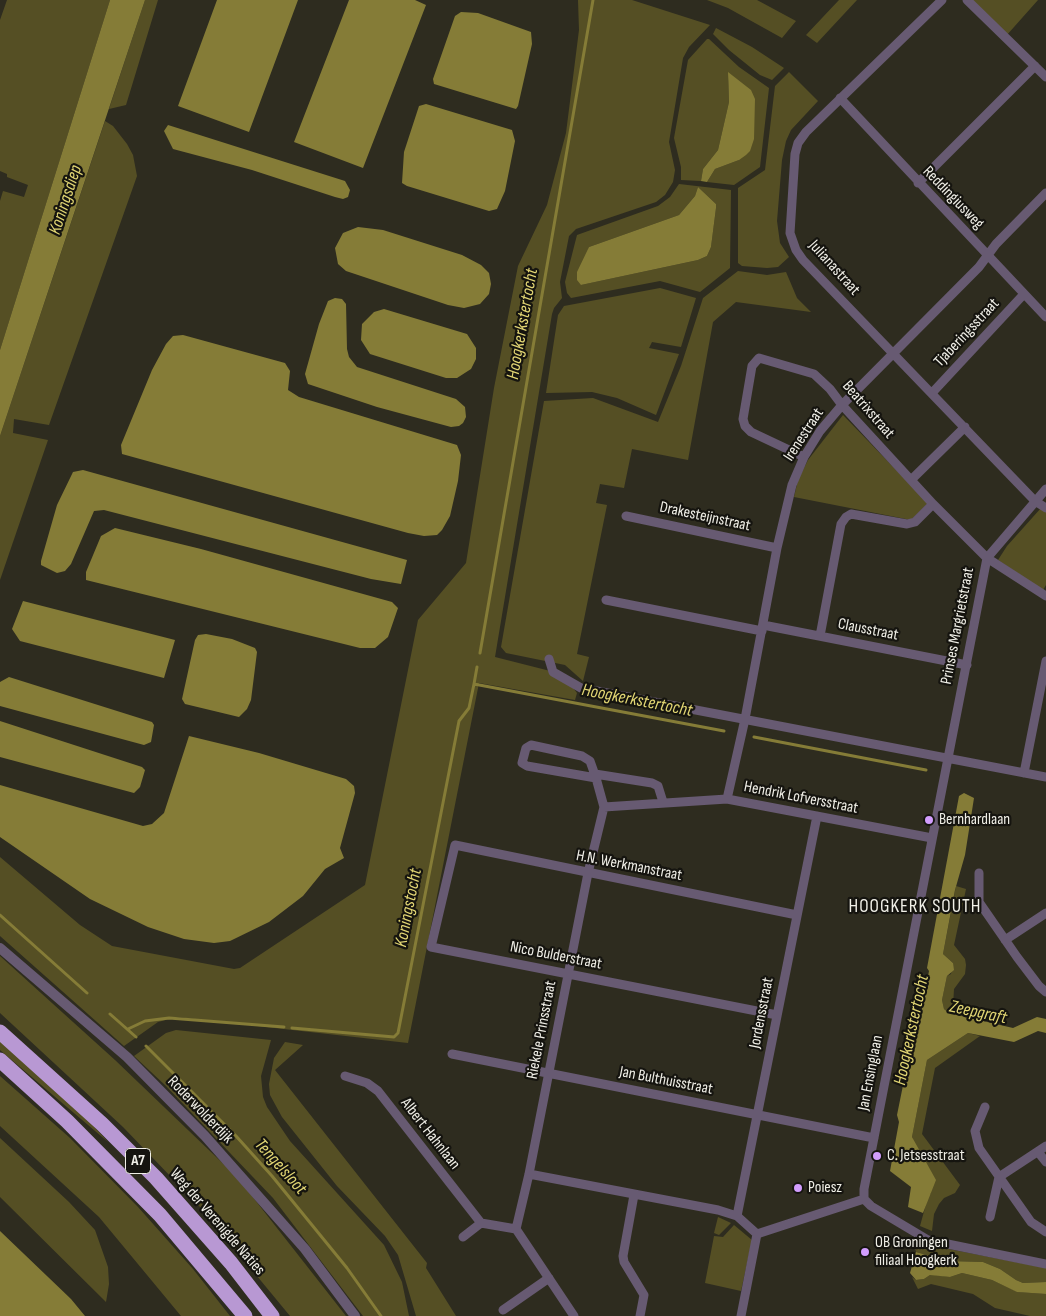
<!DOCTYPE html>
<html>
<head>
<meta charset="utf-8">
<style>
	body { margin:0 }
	canvas { display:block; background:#2e2c1f }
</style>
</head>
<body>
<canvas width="1046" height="1316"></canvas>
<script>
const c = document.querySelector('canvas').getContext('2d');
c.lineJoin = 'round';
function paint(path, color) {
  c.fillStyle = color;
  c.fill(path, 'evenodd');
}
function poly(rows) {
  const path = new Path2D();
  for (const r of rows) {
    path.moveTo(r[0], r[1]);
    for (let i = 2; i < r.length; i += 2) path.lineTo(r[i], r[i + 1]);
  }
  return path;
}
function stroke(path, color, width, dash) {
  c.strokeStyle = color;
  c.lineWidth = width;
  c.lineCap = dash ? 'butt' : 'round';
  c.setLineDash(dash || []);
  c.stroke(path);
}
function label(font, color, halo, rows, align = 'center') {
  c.font = font + ' "Sofia Sans Condensed",sans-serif';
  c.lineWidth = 4.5;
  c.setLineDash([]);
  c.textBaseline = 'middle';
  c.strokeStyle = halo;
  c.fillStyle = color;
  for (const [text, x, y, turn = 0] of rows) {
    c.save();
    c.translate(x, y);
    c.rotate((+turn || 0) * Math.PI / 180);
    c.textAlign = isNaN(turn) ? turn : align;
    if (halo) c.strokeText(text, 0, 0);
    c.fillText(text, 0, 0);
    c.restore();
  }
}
const green = poly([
	[7,0,110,0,0,350,0,201,3,191,24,197,28,185,7,177,7,174,0,171,0,20],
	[145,0,158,0,126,105,109,109],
	[578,0,632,0,710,25,689,47,683,58,669,142,675,170,673,182,665,195,656,202,576,229,569,236,560,282,562,298,554,308,552,314,495,657,562,674,577,693,575,700,479,683,408,1043,177,1017,158,1022,124,1046,0,936,0,857,80,925,112,946,234,969,240,968,365,885,418,620,466,563,494,388,518,266,547,205,566,133,579,30],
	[707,0,757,0,796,21,782,38,728,8],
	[839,0,857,0,817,43,806,35],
	[967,0,1038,0,1006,36],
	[716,28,752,47,784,68,772,80,760,75,729,50,713,34],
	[707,39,709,39,739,67,769,88,760,167,734,185,707,182,715,169,739,160,728,73,729,102,718,150,703,169,701,181,681,180,681,167,674,138,688,60],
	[789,72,818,101,791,130,786,141,782,160,777,221,780,243,789,257,778,267,767,268,742,266,738,263,738,188,765,170,775,86],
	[105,121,113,126,127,144,133,155,137,176,49,425,14,419,13,433,48,440,0,580,0,436],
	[679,184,731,190,730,268,700,292,660,281,571,298,567,293,565,282,577,235,658,206,670,197],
	[698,187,716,204,716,208,711,247,707,256,698,260,581,285,589,247,679,215,695,196],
	[738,271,767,275,786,272,797,298,811,312,736,302,713,322,688,460,632,449,624,488,600,484,596,503,607,505,577,654,589,657,583,681,565,665,506,653,501,647,544,401,593,398,658,422,681,366,703,298],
	[660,288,696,298,681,347,652,342,649,348,679,354,656,415,617,398,592,392,546,393,558,315,564,306],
	[843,415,928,503,911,520,794,497,798,480,808,460],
	[1041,508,1046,511,1046,585,1043,590,998,560,1007,546],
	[956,886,966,889,954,945,965,959,966,965,965,974,954,989,953,1006,974,1013,976,1019,949,1013,944,1009,942,1000,947,976,951,974,953,963,943,954],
	[0,956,115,1060,237,1177,346,1316,290,1316,200,1207,123,1127,0,1013],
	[176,1030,271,1040,261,1076,263,1097,267,1107,290,1141,384,1245,402,1282,409,1316,363,1316,273,1198,166,1086,134,1056,166,1033],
	[968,1033,980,1036,935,1068,922,1134,960,1185,955,1193,944,1198,939,1204,934,1214,932,1231,920,1226,928,1197,931,1193,912,1137,927,1060],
	[0,1040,88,1120,108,1142,0,1050],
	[285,1042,303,1045,275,1070,427,1263,426,1268,456,1316,416,1316,398,1255,385,1236,337,1186,282,1117,270,1095,269,1084,274,1058],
	[0,1076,70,1138,138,1207,193,1269,230,1316,181,1316,99,1217,0,1126],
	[0,1138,69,1202,95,1230,108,1267,109,1284,106,1302,0,1197],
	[718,1217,731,1223,719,1235,714,1233],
	[734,1225,752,1240,741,1291,705,1283,714,1236,723,1237],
	[913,1239,923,1244,1046,1268,1046,1282,1023,1283,1016,1280,1000,1269,983,1262,948,1261,916,1252],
	[962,1273,992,1280,1018,1292,1046,1294,1046,1316,1030,1316,995,1308,973,1294,931,1284,918,1289,912,1277,916,1280,924,1279,930,1275,935,1275,950,1277]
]);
const water = poly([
	[110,0,145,0,0,436,0,350],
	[217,0,298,0,249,132,178,106],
	[349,0,415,0,426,5,363,168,294,142],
	[461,12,478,13,531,32,532,44,518,106,516,109,434,84,433,79,455,16],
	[728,72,751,90,755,99,754,139,750,151,746,155,739,160,715,169,707,182,701,181,703,169,718,150,729,102],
	[426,104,512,130,515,141,505,191,497,209,489,211,407,186,402,183,404,152,419,106],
	[168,125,345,181,350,190,348,197,343,199,335,197,252,170,173,149,164,131],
	[698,187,716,204,716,208,711,247,707,256,698,260,581,285,577,280,577,272,589,247,679,215,695,196],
	[358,227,383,230,462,255,481,265,489,273,491,284,489,294,480,304,464,308,448,305,346,271,338,264,335,248,343,233],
	[335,298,342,299,346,304,347,349,349,357,357,367,456,399,465,407,466,417,463,423,459,426,451,427,377,407,308,384,305,374,319,324,328,301],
	[384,309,467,334,476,348,476,359,471,369,457,378,446,378,370,354,361,340,362,324,374,312],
	[183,335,285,363,290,371,288,390,299,397,457,445,461,455,458,481,450,516,442,530,437,535,424,536,408,533,122,454,121,445,152,370,166,344,173,336],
	[83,470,407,560,401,584,371,579,104,510,94,511,71,564,65,571,57,573,41,565,41,561,57,505,73,472],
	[115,528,201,549,392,602,398,608,388,637,375,648,360,648,86,580,86,572,101,536],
	[23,601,175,640,164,678,20,641,12,629],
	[206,634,232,639,255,648,257,652,251,700,247,709,239,717,185,704,182,699,195,640,198,635],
	[9,677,152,722,154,725,151,742,144,745,0,706,0,682],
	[0,721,142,767,145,770,140,787,134,793,0,757],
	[189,736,259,753,346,779,354,786,355,793,340,848,344,858,325,869,303,896,269,922,230,941,214,943,184,939,148,927,90,899,0,837,0,785,143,826,152,824,164,813],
	[964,793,974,798,965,855,955,890,943,954,953,963,954,970,947,976,942,1000,944,1009,949,1013,1013,1028,1037,1017,1046,1019,1046,1033,1038,1031,1014,1042,968,1033,927,1060,912,1137,936,1180,923,1213,908,1207,911,1187,890,1171,899,1122,897,1115,912,1041,917,1035,929,971,927,968,959,796],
	[0,1231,71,1299,85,1316,0,1316],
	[916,1252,948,1261,983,1262,1000,1269,1016,1280,1023,1283,1046,1282,1046,1294,1017,1292,992,1280,962,1273,950,1277,930,1275,924,1279,916,1280,910,1273]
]);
const stream = poly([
	[480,653,593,0],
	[477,667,474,684,724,731],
	[754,737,926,770],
	[0,915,87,993],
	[110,1014,136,1037],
	[292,1028,394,1037,398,1033,459,721,469,708,474,684],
	[128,1029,145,1021,169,1018,284,1027],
	[146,1046,236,1136,272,1176,347,1268,381,1316]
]);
const minor = poly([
	[942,0,806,132,798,143,795,154,790,233,796,250,803,260,1035,501,1046,508],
	[967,0,1046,77],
	[840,98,1046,317],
	[918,183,1035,66],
	[932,393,1024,294],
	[804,457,751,432,745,426,743,419,752,366,759,358,814,374,830,389,842,405,933,504,987,558,1046,596],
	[911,480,965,427],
	[1046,489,987,558,864,1189,864,1199,871,1206,928,1240,1046,1264],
	[626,516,777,548],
	[606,600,762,631],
	[763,625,967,665],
	[820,636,841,524,846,517,851,514,907,524,915,522,933,504],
	[549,659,553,672,581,688,1046,777],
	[1024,773,1046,661],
	[595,774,652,783,658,786,663,802],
	[727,799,745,719,777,548,792,485,804,457,820,431,842,405,979,267,996,244,1046,193],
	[604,807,727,799,932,838],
	[979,873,979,902,1017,957,1039,986,1046,992],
	[1005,940,1046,913],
	[777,1015,431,947,455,845,797,915],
	[452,1054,874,1138],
	[345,1076,367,1083,378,1091,481,1223,463,1237],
	[985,1107,975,1131,979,1148,1031,1222,1046,1232],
	[1038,1152,1046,1162],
	[529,1174,718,1210,737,1216,757,1234,864,1199],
	[634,1195,623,1256,624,1262,644,1295,640,1316],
	[737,1216,817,816],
	[990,1217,999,1177,1046,1146],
	[481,1223,516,1229,574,1316],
	[516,1229,529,1174,588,873,604,807,596,778,527,766,522,763,526,748,531,745,582,756,590,761,596,778],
	[503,1310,549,1278],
	[741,1316,757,1234]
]);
const tertiary = poly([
	[0,948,127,1057,205,1136,305,1249,355,1316]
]);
const motorway = poly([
	[0,1032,102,1124,156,1178,231,1263,272,1316],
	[0,1060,67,1121,160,1215,245,1316]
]);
const markers = [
	[929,820,5,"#d29dfd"],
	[877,1156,5,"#d29dfd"],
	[798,1188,5,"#d29dfd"],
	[865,1252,5,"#d29dfd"]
];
const shields = [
	[138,1161,25]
];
const shieldNames = [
	["A7",138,1161]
];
const streetNames = [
	["Reddingiusweg",953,198,46],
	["Julianastraat",834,268,48],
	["Tjaberingsstraat",967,333,-47],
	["Beatrixstraat",868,410,49],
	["Irenestraat",804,435,-57],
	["Drakesteijnstraat",705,517,12],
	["Prinses Margrietstraat",958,626,-79],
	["Clausstraat",868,630,11],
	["Hendrik Lofversstraat",801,798,11],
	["H.N. Werkmanstraat",629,866,11],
	["Nico Bulderstraat",556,956,11],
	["Jordensstraat",762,1013,-79],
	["Riekele Prinsstraat",542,1030,-79],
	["Jan Ensinglaan",871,1073,-79],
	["Jan Bulthuisstraat",666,1081,11],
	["Roderwolderdijk",200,1110,46],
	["Albert Hahnlaan",430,1134,52],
	["Weg der Verenigde Naties",217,1222,49]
];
const poiNames = [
	["Bernhardlaan",939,820],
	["C. Jetsesstraat",887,1156],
	["Poiesz",808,1188],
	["OB Groningen",875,1243],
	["filiaal Hoogkerk",875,1261]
];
const waterNames = [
	["Koningsdiep",66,200,-72],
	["Hoogkerkstertocht",523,324,-80],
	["Hoogkerkstertocht",637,701,11],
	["Koningstocht",409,908,-79],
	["Zeepgraft",978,1013,12],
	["Hoogkerkstertocht",912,1030,-78],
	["Tengelsloot",280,1167,48]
];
const quarterNames = [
	["HOOGKERK SOUTH",915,907]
];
paint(green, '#554f24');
paint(water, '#857c37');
stroke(stream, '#857c37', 3);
stroke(minor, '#675a72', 9);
stroke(tertiary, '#675a72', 10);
stroke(motorway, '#b898d3', 15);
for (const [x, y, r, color] of markers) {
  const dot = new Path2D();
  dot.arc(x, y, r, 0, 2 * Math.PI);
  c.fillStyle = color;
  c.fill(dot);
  stroke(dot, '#15140f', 2);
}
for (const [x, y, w] of shields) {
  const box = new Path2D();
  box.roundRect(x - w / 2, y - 12.5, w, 25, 4);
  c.fillStyle = '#15140f';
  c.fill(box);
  stroke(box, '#f0efe7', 1);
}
label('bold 15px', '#f0efe7', null, shieldNames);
label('16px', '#f0efe7', '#15140f', streetNames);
label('16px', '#f0efe7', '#15140f', poiNames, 'left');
label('italic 18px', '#e2d674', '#15140f', waterNames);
c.letterSpacing = '1px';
label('19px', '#f0efe7', '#15140f', quarterNames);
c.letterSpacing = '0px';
</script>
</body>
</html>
